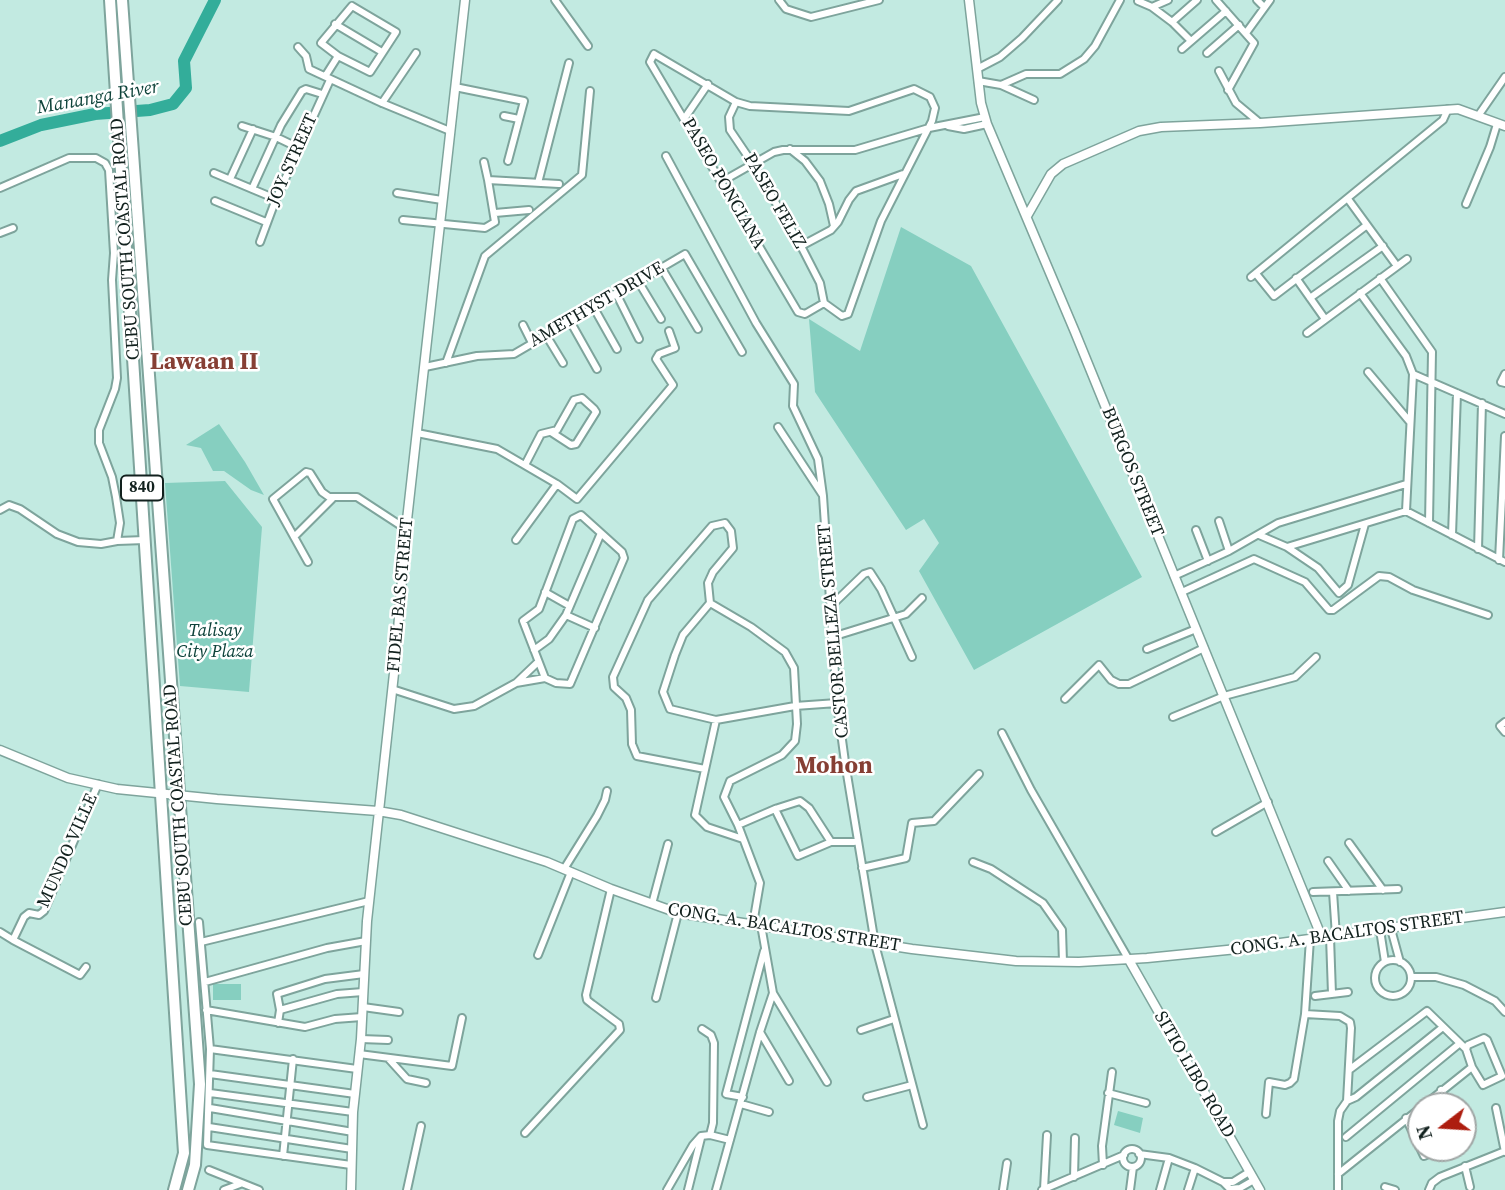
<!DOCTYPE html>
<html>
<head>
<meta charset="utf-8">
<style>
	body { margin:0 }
	#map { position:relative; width:1505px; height:1190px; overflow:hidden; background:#c2eae1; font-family:"Source Serif 4",serif }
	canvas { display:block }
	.north { position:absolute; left:1407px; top:1092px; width:70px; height:70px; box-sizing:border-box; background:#fff; border:2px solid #a0a6a5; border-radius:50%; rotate:253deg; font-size:19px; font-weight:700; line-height:28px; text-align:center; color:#12211e }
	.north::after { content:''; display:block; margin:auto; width:24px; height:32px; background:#ad1d0f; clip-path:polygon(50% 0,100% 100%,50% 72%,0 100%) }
</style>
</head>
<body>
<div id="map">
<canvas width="1505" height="1190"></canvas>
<div class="north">N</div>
</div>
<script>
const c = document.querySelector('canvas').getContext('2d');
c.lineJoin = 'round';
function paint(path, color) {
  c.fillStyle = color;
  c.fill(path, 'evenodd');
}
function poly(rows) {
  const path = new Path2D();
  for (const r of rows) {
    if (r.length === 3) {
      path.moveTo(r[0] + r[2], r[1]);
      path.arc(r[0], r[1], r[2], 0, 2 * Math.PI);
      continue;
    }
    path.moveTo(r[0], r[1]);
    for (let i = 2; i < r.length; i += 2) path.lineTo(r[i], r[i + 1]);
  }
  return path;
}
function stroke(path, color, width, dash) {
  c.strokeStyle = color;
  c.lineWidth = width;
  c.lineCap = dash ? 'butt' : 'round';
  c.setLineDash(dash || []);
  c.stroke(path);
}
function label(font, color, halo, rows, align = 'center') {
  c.font = font + ' "Source Serif 4",serif';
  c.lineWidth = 5;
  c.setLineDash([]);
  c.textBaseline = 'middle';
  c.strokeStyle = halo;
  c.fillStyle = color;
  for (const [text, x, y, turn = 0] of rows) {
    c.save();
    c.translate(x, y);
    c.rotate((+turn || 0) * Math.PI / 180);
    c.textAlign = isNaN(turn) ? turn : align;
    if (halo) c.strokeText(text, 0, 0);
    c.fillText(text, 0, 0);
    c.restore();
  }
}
const green = poly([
	[901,227,971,266,1142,577,974,670,919,571,939,543,924,519,906,530,815,392,809,319,860,351],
	[219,424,245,462,264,495,251,490,224,471,213,471,201,448,186,445],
	[225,481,262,527,249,692,180,686,165,483],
	[213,984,241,984,241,1000,213,1000],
	[1118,1111,1143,1118,1140,1133,1114,1125]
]);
const river = poly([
	[0,141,41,125,95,114,150,110,173,104,186,88,184,61,215,0]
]);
const street = poly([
	[555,0,588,46],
	[779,0,786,9,811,17,879,0],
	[1216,0,1254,43,1228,90],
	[1257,0,1264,7],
	[1138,1,1152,7,1172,22,1191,41],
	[352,6,396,32,370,72,338,56,321,43,352,6],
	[1152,7,1168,0],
	[1172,22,1197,0],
	[335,24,382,52],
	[1246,33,1270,0],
	[298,47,306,56,309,69,382,103,450,131],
	[1182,49,1226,11],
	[1207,53,1239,25],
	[654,54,736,102,750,106,849,111,914,89,930,97,935,108,932,121,881,221,848,314,842,316,824,303,805,314,798,312,650,62,654,54],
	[977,69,1000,57,1022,38,1058,0],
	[1219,71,1236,103,1260,123],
	[326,75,338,56],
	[978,81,1001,85,1034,100],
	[1001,85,1026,74,1060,74,1084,59,1095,46,1120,0],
	[455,87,524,101,508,161],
	[736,102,729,117,730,130,753,164,801,246,820,283,824,303],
	[382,103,416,53],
	[504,116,519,119],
	[1478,116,1505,77],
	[684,119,708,84],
	[242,126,276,137,299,148],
	[948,126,964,129,987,124],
	[790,149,805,161,820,181,829,204,834,226],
	[666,156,756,323,794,384,793,406,818,459,823,496,837,703,845,762,875,944,923,1125],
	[484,162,488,180],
	[214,173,276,199],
	[230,179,253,129],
	[721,182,774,152,783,150,855,150,929,128,985,117],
	[538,183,569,63],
	[0,188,69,158,96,158,105,163,109,170,114,253,112,280,117,378,115,389,99,430,99,443,112,477,116,497,120,523,117,541,145,540],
	[252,189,281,125,302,91,306,89,322,94],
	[397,193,442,200],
	[1348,199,1397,266],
	[215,201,266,222],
	[1466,204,1490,147,1497,124],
	[495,213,529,210],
	[403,220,485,228,495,222,488,180,559,184],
	[0,233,13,228],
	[260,242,276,199,330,80],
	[801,246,831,230,838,222,849,200,856,191,903,174],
	[661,267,698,329],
	[1257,275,1274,296,1367,225],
	[1251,277,1443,120,1448,109],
	[1296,278,1325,319],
	[1380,278,1432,352,1429,523],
	[638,281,661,319],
	[616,293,639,339],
	[1360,293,1406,356,1413,374,1406,511],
	[1310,298,1383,246],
	[594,308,617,349],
	[570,321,597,369],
	[523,325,532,343],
	[1307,333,1407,259],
	[546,335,563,363],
	[446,363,485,256,582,175,590,91],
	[425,367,477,356,514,354,685,254,742,352],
	[1368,372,1410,422],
	[1413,374,1505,414],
	[1505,374,1501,382,1505,383],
	[778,427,822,494],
	[417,433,497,449,557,484,577,499,673,385,656,359,659,354,675,348,669,331],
	[525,465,541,434,557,430,574,400,582,398,594,409,596,412,576,444,571,445,551,432],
	[0,510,9,505,20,509,57,534,78,542,101,544,117,541],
	[1219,521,1229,551],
	[1196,530,1208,561],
	[1259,535,1287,547,1318,568,1339,593,1348,585,1365,524],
	[1452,535,1457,393],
	[294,537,332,499],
	[516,540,557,484],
	[1287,547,1406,511,1505,562],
	[1478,549,1482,403],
	[1499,560,1505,436],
	[308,562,273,499,306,472,310,473,322,492,329,497,357,497,406,529],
	[1174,576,1229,551,1278,523,1406,484],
	[545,592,568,605],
	[1182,592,1254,559,1305,582,1329,610,1333,610,1379,576,1389,577,1413,590,1488,615],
	[710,603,751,627,785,652,794,668,797,724,795,741,782,755,730,781,724,797,738,825,760,883,753,924],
	[830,607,864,574,870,572,881,589,912,657],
	[566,615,595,628],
	[832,637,906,614,922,598],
	[1147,649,1196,629],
	[534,650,549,639,566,615,601,533],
	[516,683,545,678,556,683,570,684,624,558,622,552,581,515,573,519,539,609,523,621,545,678],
	[392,689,454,709,474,706,516,683,538,662],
	[1065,699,1099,665,1111,680,1119,684,1129,684,1204,648],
	[1173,717,1224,696,1295,677,1316,657],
	[716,720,695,815,707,827,743,839],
	[1505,722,1500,726,1505,732],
	[1002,733,1031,790,1129,960],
	[705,769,637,756,632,744,631,710,626,698,614,687,613,677,648,600,712,526,725,523,731,531,733,548,713,572,708,583,710,603,683,635,675,655,663,692,670,709,716,720,795,706,837,703],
	[775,809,798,856,831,842,854,842],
	[738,825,775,809,800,801,809,808,831,842],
	[1216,832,1268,802],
	[1349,843,1383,890],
	[1328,861,1349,891],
	[973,862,991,869,1043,903,1062,930,1063,962],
	[862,868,906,858,912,823,934,821,979,774],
	[564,869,597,816,605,800,607,791],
	[1313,892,1398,889],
	[1333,892,1336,936],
	[652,904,668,844],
	[199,922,210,1049,207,1145,351,1165],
	[1391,929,1400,962],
	[1380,930,1385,962],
	[0,932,13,940],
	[1330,937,1332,994],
	[201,942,369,901],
	[538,955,571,872],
	[1393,978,18],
	[86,967,80,975,13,940,24,917,29,913,39,915,44,911,98,784],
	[1411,977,1436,977,1464,985,1495,1001,1505,1012],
	[205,982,327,948,366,941],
	[773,993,827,1082],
	[1315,996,1348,992],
	[656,998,678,913],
	[363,1007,399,1012],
	[206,1010,305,1027,335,1019,362,1017],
	[280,1010,277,994,325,979,364,974],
	[1305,1014,1340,1016,1350,1022,1351,1028,1347,1101,1340,1111,1338,1121,1338,1190],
	[278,1023,280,1010,337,994,363,992],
	[861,1030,894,1019],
	[760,1032,789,1081],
	[361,1039,388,1040],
	[210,1049,357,1069],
	[359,1054,452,1066,462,1018],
	[388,1058,407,1079,426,1083],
	[1349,1070,1427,1011,1466,1049,1472,1067,1483,1085,1502,1076,1487,1040,1484,1038,1468,1045,1466,1049],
	[210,1074,355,1094],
	[1441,1090,1449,1106],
	[210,1093,353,1112],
	[1108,1093,1146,1103],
	[743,1097,726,1094,764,951],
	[867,1097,912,1085],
	[1347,1101,1356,1097,1443,1027],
	[741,1104,769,1112],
	[210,1108,353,1132],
	[1496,1108,1505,1152],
	[1266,1114,1269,1082,1285,1085,1290,1083,1294,1079,1305,1014,1310,939],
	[1406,1118,1424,1156,1441,1148],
	[209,1127,352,1149],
	[525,1133,620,1030,619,1024,592,1004,587,1000,586,995,611,889],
	[1463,1134,1463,1139],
	[710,1135,730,1140],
	[1346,1137,1459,1044],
	[1132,1158,9],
	[1139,1154,1169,1158,1195,1168,1223,1182,1230,1189,1240,1188,1254,1180],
	[283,1156,293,1059],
	[1103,1165,1102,1146,1112,1072],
	[1465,1166,1470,1187],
	[209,1170,259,1190],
	[1338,1174,1472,1067],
	[1074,1177,1075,1138],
	[1223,1182,1233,1182,1249,1172],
	[1385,1187,1395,1190],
	[1044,1189,1047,1135],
	[224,1190,240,1184],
	[407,1190,421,1126],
	[667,1190,693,1145,701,1136,710,1135,713,1123,714,1043,711,1035,702,1029],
	[688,1190,701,1138],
	[716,1190,760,1032,773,993,761,925],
	[1003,1190,1007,1163],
	[1042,1190,1124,1155],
	[1130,1190,1133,1167],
	[1160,1190,1169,1158],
	[1188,1190,1195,1168],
	[1429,1190,1432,1183,1440,1177,1505,1151]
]);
const secondary = poly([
	[969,0,981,103,987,124,1075,332,1322,938],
	[1027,216,1051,174,1063,164,1139,131,1161,127,1260,123,1458,109,1505,126],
	[0,750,68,778,117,789,217,799,378,811,401,815,547,862,611,889,678,913,912,949,1016,961,1079,962,1147,958,1237,949,1505,912],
	[1129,960,1260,1190],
	[351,1190,353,1112,361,1039,367,921,396,655,406,529,465,0]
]);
const highway = poly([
	[110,0,184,1153,174,1190],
	[122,0,200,1084,195,1165,188,1190]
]);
const shields = [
	[142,488,42]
];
const shieldNames = [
	["840",142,488]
];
const streetNames = [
	["JOY STREET",293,160,-66],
	["PASEO PONCIANA",723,184,60],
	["PASEO FELIZ",774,201,60],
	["CEBU SOUTH COASTAL ROAD",126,239,-94],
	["AMETHYST DRIVE",597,305,-30],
	["BURGOS STREET",1132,472,68],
	["FIDEL BAS STREET",401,595,-85],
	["CASTOR BELLEZA STREET",834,631,-95],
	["CEBU SOUTH COASTAL ROAD",179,805,-94],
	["MUNDO VILLE",68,851,-66],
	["CONG. A. BACALTOS STREET",784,928,9],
	["CONG. A. BACALTOS STREET",1347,934,-8],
	["SITIO LIBO ROAD",1194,1075,60]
];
const parkNames = [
	["Talisay",215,631],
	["City Plaza",215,652]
];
const waterNames = [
	["Mananga River",98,98,-10]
];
const districtNames = [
	["Lawaan II",204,363],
	["Mohon",834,767]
];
paint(green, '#86cfc0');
stroke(river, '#33ad9a', 12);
stroke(street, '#7ea49c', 10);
stroke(secondary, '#7ea49c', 11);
stroke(highway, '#7ea49c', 14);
stroke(street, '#fff', 6);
stroke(secondary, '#fff', 8);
stroke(highway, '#fff', 10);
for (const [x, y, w] of shields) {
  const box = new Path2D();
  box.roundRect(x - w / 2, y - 12.5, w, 25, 5);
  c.fillStyle = '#fff';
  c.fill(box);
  stroke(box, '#12211e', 2);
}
label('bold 16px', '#12211e', null, shieldNames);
label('18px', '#12211e', '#fff', streetNames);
label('italic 18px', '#0d423a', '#fff', parkNames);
label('italic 19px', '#0e433a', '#fff', waterNames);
label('bold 24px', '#863f34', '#fff', districtNames);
</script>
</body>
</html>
